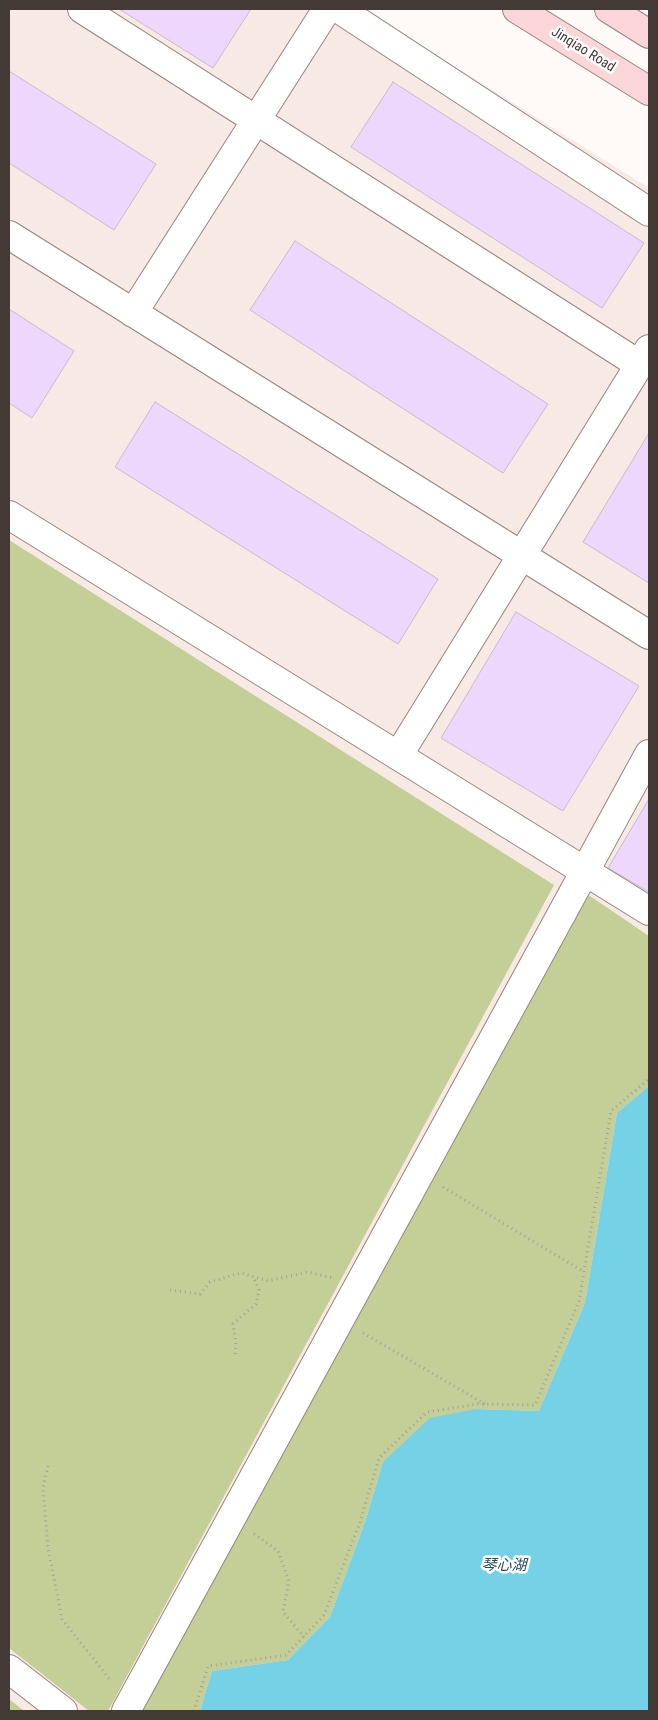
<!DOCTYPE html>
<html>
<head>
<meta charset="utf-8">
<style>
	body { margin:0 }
	#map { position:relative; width:658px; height:1720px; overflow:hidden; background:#fffaf8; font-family:"Roboto Condensed",sans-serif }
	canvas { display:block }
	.frame { position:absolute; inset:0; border:10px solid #433a36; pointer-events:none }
</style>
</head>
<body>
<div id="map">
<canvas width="658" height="1720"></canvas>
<div class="frame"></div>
</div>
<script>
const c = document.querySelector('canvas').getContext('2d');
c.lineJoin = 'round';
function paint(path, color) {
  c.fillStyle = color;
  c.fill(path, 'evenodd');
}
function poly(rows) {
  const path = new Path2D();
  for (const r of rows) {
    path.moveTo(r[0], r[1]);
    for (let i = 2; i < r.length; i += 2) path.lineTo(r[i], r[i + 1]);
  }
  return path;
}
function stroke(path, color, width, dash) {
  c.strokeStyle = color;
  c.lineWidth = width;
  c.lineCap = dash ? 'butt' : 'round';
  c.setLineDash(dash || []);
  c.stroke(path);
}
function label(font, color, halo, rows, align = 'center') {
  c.font = font + ' "Roboto Condensed","Noto Sans SC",sans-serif';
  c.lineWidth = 5;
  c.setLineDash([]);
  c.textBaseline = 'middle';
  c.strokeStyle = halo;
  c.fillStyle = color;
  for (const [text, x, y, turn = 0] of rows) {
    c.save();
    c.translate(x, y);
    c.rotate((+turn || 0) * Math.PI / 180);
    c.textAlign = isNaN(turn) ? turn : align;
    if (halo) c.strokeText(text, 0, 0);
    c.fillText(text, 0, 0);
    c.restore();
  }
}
const built = poly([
	[9,9,363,9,649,188,649,1711,9,1711]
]);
const green = poly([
	[9,540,554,885,108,1711,89,1711,9,1648],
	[587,894,649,936,649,1086,617,1113,585,1303,539,1411,476,1409,383,1462,365,1522,330,1617,288,1660,212,1671,200,1711,140,1711],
	[9,1699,24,1711,9,1711]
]);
const water = poly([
	[649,1086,649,1711,200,1711,212,1671,288,1660,330,1617,365,1522,383,1462,430,1418,476,1409,539,1411,585,1303,617,1113]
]);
const building = poly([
	[119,9,251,9,213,68,119,9],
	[9,71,156,164,114,230,9,163,9,71],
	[393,82,644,243,602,308,351,147,393,82],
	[295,241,548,404,503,473,250,310,295,241],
	[9,309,74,351,32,418,9,403,9,309],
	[155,402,438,579,398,644,115,467,155,402],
	[649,433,649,583,583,542,649,433],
	[516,612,639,686,563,811,441,738,516,612],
	[649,799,649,892,608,868,649,799]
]);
const path = poly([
	[443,1187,584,1272],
	[170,1290,200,1294,210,1282,241,1273,268,1281,307,1272,333,1278],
	[363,1333,485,1404],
	[235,1354,236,1345,233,1324,256,1304,259,1290,254,1278],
	[48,1466,43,1488,48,1548,62,1619,111,1681],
	[254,1534,278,1551,289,1581,283,1612,304,1637],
	[194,1711,208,1666,286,1655,324,1615,360,1522,379,1458,427,1412,478,1404,535,1405,579,1301,611,1111,649,1079]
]);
const street = poly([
	[82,9,640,365],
	[339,9,649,212],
	[9,235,649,635],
	[133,313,327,9],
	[9,515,649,911],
	[398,756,649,349],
	[9,1669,63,1711],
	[126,1711,649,754]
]);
const secondary = poly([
	[517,9,649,91],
	[609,9,649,34]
]);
const streetNames = [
	["Jinqiao Road",583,50,32]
];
const waterNames = [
	["琴心湖",504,1566]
];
paint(built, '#f7eae5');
paint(green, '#c3cf97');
paint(water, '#74d1e6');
paint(building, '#edd7fc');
stroke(building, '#c7bcce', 1);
stroke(street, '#99847c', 30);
stroke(secondary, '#99847c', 30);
stroke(path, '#a69f9c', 3, [1, 4]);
stroke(street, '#fff', 28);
stroke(secondary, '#fad6d8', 28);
label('14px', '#433a36', '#fff', streetNames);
label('italic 15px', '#254f58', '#fff', waterNames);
</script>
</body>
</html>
